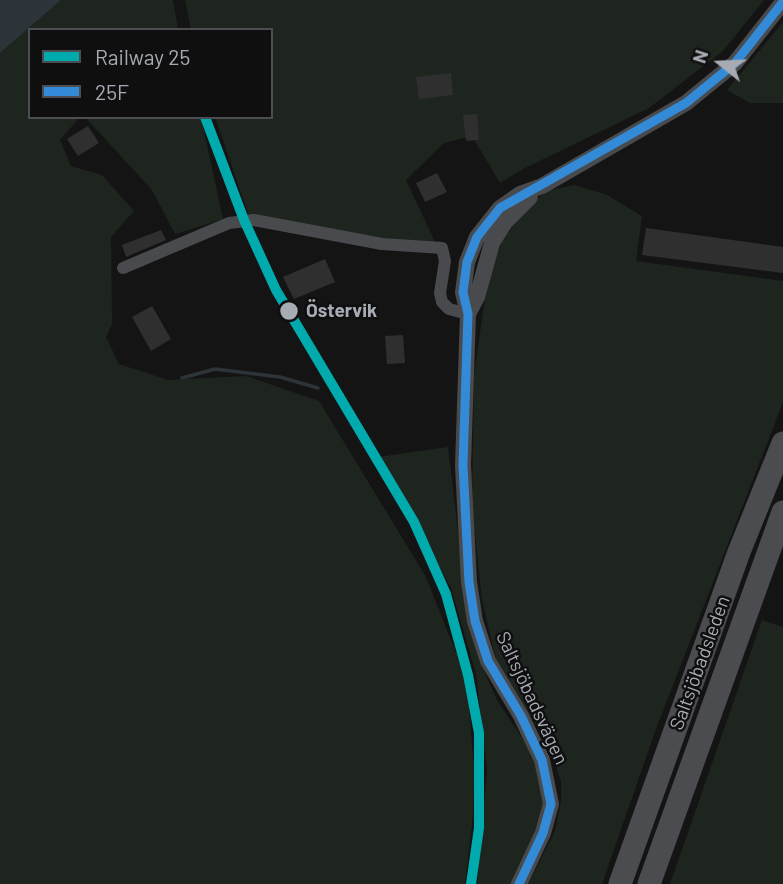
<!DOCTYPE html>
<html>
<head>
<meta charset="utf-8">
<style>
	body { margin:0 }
	#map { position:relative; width:783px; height:884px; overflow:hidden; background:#141415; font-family:Barlow,sans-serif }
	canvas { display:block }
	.legend { position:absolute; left:28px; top:28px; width:245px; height:91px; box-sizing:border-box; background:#0f0f10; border:2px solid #4c4d52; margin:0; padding:9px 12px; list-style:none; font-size:21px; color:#a7abb4 }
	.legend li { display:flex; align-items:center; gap:14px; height:35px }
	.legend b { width:35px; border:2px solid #4c4d52 }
	.north { position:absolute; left:685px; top:28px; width:70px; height:70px; -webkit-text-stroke:5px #0f0f10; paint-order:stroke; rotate:288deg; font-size:19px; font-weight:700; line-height:28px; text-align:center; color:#a7abb4 }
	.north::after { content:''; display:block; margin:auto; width:24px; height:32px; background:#a7abb4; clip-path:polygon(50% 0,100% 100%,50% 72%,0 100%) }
</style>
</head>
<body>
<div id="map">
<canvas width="783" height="884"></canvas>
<ul class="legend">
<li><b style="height:9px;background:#00aaad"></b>Railway 25</li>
<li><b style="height:9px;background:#338bd7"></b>25F</li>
</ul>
<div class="north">N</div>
</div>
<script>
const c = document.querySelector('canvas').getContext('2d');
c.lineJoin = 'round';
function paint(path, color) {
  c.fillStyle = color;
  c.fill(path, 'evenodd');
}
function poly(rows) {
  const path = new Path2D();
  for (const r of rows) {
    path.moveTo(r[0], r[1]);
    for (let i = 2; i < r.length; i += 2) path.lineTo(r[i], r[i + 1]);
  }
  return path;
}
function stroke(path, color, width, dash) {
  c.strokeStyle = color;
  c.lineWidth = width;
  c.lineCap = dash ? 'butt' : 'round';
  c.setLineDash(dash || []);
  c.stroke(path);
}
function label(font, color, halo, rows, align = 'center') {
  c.font = font + ' Barlow,sans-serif';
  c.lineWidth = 5;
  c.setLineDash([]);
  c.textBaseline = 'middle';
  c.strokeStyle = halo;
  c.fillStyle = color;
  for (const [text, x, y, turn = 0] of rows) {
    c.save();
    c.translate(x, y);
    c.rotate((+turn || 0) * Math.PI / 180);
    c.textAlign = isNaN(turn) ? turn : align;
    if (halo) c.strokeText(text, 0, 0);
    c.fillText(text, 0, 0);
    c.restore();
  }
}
const green = poly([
	[61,0,173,0,178,30,30,30,30,117,80,117,60,140,71,166,102,175,134,211,111,237,112,324,106,337,119,364,168,380,246,376,319,401,426,577,462,668,469,708,474,767,473,815,465,884,0,884,0,53],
	[185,0,764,0,723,51,649,108,523,169,500,183,472,136,444,143,406,180,435,242,404,242,249,216,215,117,271,117,271,30,191,30],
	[783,22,783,103,750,103,727,90],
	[85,117,201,117,223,219,175,234,152,190],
	[574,185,605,194,642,216,636,261,783,281,783,402,656,729,602,884,528,884,555,831,561,800,561,781,549,747,496,660,482,600,472,506,474,376,488,276,501,244,517,219,546,191],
	[448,447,468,616,481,664,497,700,526,744,543,781,544,805,540,825,513,884,477,884,487,770,476,674,451,588,378,457],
	[762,620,783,627,783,884,670,884]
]);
const water = poly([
	[0,0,61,0,0,53]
]);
const stream = poly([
	[182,378,215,369,280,377,318,388]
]);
const building = poly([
	[451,73,453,95,419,99,416,77],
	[477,114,479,140,466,141,463,115],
	[88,126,99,143,78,156,67,139],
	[437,173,447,192,425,202,416,183],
	[646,228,783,247,783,273,642,255],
	[161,230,166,240,126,257,122,245],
	[325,259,335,282,294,299,283,277],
	[152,306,171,339,151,351,132,317],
	[403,335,405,363,387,364,385,336]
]);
const minor = poly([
	[123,268,229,223,254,220,382,244,442,248,445,261,440,293,442,302,449,309,468,314]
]);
const tertiary = poly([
	[468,314,477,297,492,243,505,222,530,197],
	[519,884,543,833,551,804,542,760,521,716,488,661,475,621,469,582,463,465,468,314,463,292,467,262,477,237,500,208,520,194,542,186,686,103,735,63,783,2]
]);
const motorway = poly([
	[620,884,739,552,783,443],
	[649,884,783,512]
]);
const bus1 = poly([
	[519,884,543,833,551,804,542,760,521,716,488,661,475,621,469,582,463,465,468,314,463,292,467,262,477,237,500,208,686,103,735,63,783,2]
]);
const rail1 = poly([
	[205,117,244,220,276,290,414,522,446,594,468,675,479,733,479,828,471,884]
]);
const markers = [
	[289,311,10,"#a7abb4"]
];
const stopNames = [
	["Östervik",306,311]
];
const streetNames = [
	["Saltsjöbadsleden",700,663,-70],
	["Saltsjöbadsvägen",532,698,65]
];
paint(green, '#1e251f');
paint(water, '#2c3439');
stroke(stream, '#2c3439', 3.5);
paint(building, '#2f2f30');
stroke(minor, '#494a4d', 12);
stroke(tertiary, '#494a4d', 16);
stroke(motorway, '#4b4c4f', 23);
stroke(bus1, '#338bd7', 9);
stroke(rail1, '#00aaad', 10);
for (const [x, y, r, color] of markers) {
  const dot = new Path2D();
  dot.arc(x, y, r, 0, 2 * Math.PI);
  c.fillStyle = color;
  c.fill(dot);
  stroke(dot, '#0f0f10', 2.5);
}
label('bold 19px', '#a7abb4', '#0f0f10', stopNames, 'left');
label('19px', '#a7abb4', '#0f0f10', streetNames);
</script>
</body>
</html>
